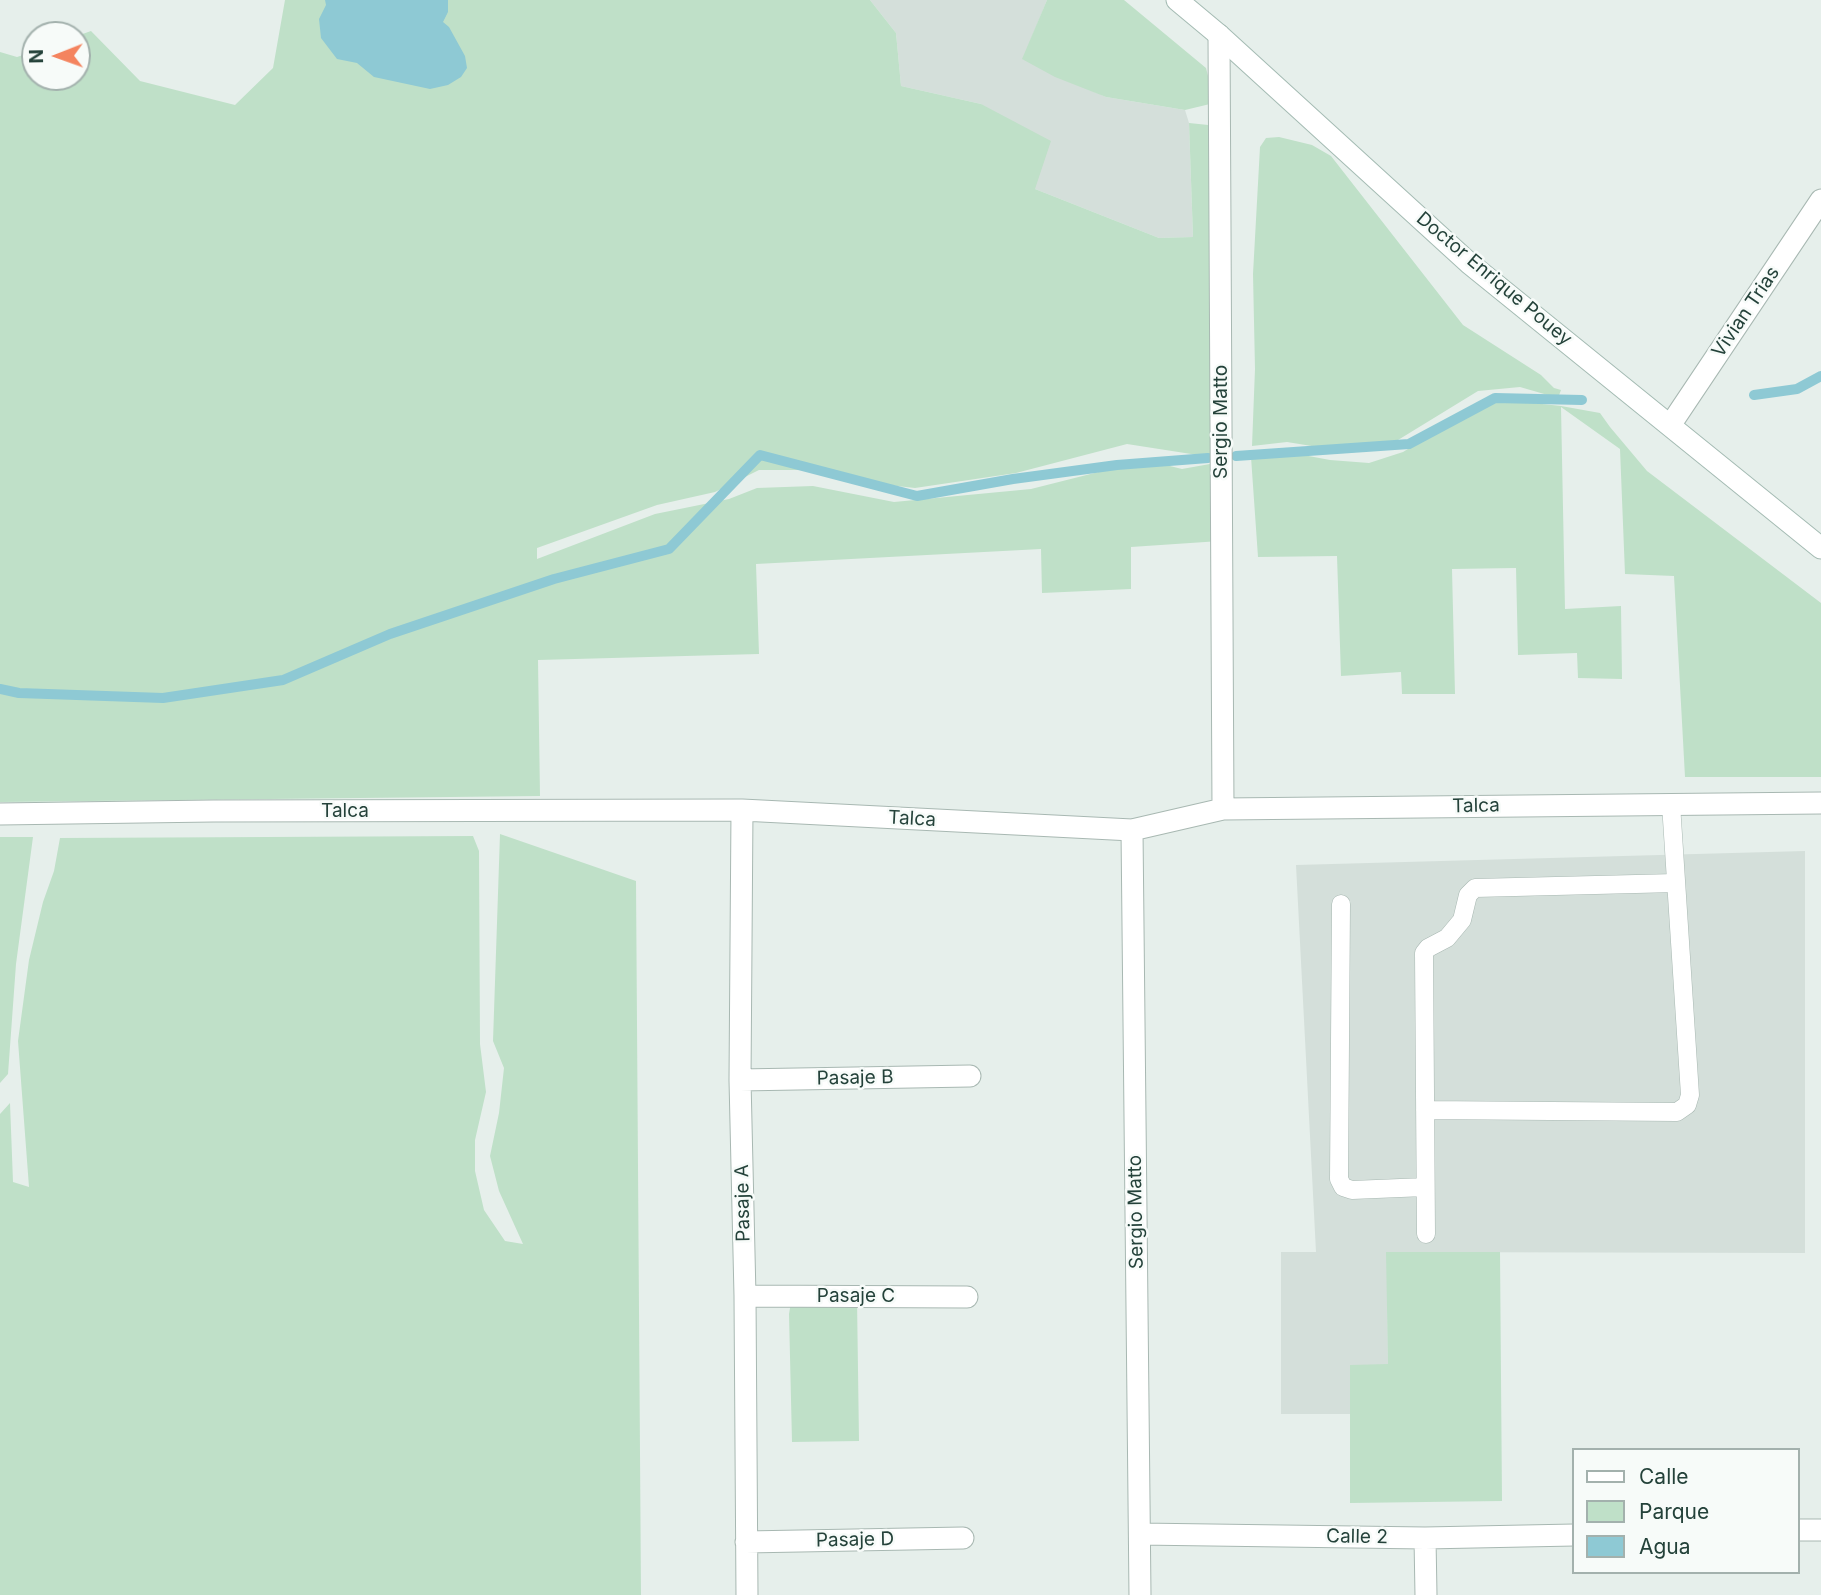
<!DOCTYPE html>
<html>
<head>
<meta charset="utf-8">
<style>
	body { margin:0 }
	#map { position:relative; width:1821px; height:1595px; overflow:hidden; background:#e6efeb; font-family:Inter,sans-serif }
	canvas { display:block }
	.legend { position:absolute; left:1572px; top:1448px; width:228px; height:126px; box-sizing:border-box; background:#f7fbf9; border:2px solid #a3b1ad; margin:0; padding:9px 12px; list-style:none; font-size:21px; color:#24423a }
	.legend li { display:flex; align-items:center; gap:14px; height:35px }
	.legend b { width:35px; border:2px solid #a3b1ad }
	.north { position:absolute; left:21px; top:21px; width:70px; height:70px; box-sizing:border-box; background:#f7fbf9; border:2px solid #a3b1ad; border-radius:50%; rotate:269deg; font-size:19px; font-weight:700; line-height:28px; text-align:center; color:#24423a }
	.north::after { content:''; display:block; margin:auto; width:24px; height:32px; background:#f4845f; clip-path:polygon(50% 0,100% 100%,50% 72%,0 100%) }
</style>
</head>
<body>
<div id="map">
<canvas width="1821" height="1595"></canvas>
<ul class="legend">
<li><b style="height:9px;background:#fff"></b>Calle</li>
<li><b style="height:19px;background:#bfe0c8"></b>Parque</li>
<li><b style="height:19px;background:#8ec9d4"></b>Agua</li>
</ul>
<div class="north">N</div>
</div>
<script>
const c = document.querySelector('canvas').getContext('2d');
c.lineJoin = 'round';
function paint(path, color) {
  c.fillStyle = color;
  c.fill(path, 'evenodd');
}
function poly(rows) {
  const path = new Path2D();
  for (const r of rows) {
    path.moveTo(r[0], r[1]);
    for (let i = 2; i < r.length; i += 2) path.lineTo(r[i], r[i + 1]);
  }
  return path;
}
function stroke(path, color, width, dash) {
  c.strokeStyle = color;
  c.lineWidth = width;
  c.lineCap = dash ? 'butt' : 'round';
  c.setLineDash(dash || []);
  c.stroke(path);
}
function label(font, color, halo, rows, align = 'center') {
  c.font = font + ' Inter,sans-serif';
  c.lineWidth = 5;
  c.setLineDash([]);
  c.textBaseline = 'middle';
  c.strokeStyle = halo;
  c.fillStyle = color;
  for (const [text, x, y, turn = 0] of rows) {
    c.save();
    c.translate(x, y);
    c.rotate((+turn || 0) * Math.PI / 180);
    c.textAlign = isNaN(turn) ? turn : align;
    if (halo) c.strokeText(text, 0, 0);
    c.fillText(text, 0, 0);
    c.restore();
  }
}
const built = poly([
	[870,0,1047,0,1023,59,1106,97,1185,110,1189,123,1193,237,1159,238,1035,189,981,104,901,86,896,33],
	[1805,851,1805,1253,1387,1252,1388,1365,1350,1365,1350,1414,1281,1414,1281,1252,1316,1252,1296,865]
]);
const green = poly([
	[285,0,870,0,896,33,901,86,981,104,1051,141,1035,189,1159,238,1193,237,1189,123,1218,126,1217,453,1204,456,1127,444,1016,473,915,488,852,481,811,470,759,470,715,492,657,505,537,548,537,559,655,514,729,499,757,488,813,486,894,502,1031,489,1146,460,1182,469,1221,462,1220,541,1131,547,1131,589,1042,593,1041,549,756,564,759,654,538,660,540,796,0,802,0,52,17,57,35,51,35,77,77,77,77,36,91,31,140,81,235,105,273,68],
	[1047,0,1124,0,1206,68,1213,96,1210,104,1185,110,1106,97,1055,77,1022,59],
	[1279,137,1312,145,1331,156,1463,325,1541,375,1554,388,1561,390,1558,398,1520,387,1478,391,1398,440,1360,449,1330,449,1287,442,1252,446,1255,369,1253,274,1260,147,1266,138],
	[1505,400,1561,406,1600,413,1610,427,1647,471,1821,603,1821,777,1685,777,1674,576,1625,574,1620,449,1561,407,1565,609,1621,606,1622,679,1578,678,1577,653,1518,655,1516,568,1452,569,1455,694,1402,694,1401,672,1341,676,1337,556,1258,557,1251,457,1282,451,1330,460,1369,463,1403,452,1477,407],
	[500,834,636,881,641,1595,0,1595,0,1114,10,1103,13,1182,29,1187,18,1041,29,960,43,902,54,871,60,838,473,836,479,851,480,1044,486,1092,475,1140,475,1171,484,1210,505,1241,523,1244,499,1191,490,1156,499,1113,504,1068,493,1041],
	[0,837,33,837,16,964,8,1074,0,1083],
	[1386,1252,1500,1252,1502,1501,1350,1503,1350,1365,1388,1364],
	[857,1299,859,1441,792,1442,789,1314,791,1302]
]);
const water = poly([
	[325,0,448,0,448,12,443,22,449,27,465,56,467,68,461,77,448,85,430,89,374,77,357,63,337,59,321,38,319,19,326,5]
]);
const stream = poly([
	[1754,395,1797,389,1821,376],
	[1236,456,1409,444,1495,398,1582,400],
	[0,689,19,693,163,698,283,680,390,634,554,579,669,549,760,455,917,496,1013,479,1117,465,1208,458]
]);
const lane = poly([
	[1341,904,1339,1179,1343,1187,1352,1190,1425,1187],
	[1425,1110,1677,1112,1687,1105,1690,1095,1671,804],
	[1426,1234,1424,953,1428,948,1447,938,1462,920,1468,895,1475,888,1676,883]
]);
const street = poly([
	[1219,35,1223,809],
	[1671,424,1821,200],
	[742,810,740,1080,745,1296,747,1595],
	[0,814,213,811,742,810,1132,830,1223,809,1821,803],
	[1132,830,1140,1595],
	[740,1080,970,1076],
	[745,1296,967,1297],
	[1798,1530,1821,1530],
	[1140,1534,1425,1538,1574,1535],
	[1425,1538,1426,1595],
	[746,1542,963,1538]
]);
const secondary = poly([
	[1177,0,1219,35,1469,263,1821,548]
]);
const streetNames = [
	["Doctor Enrique Pouey",1494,279,40],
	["Vivian Trias",1746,312,-56],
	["Sergio Matto",1221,422,-90],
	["Talca",1476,806,-1],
	["Talca",345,811],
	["Talca",912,819,3],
	["Pasaje B",855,1078,-1],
	["Pasaje A",743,1203,-91],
	["Sergio Matto",1136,1212,-91],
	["Pasaje C",856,1296],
	["Calle 2",1357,1537,1],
	["Pasaje D",855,1540,-1]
];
paint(built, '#d4dfda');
paint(green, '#bfe0c8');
paint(water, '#8ec9d4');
stroke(stream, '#8ec9d4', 10);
stroke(lane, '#a8b8b2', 19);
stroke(street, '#a8b8b2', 23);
stroke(secondary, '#a4bbb3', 23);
stroke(lane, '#fff', 18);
stroke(street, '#fff', 21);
stroke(secondary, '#fff', 21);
label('19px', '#24423a', '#f7fbf9', streetNames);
</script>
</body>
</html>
